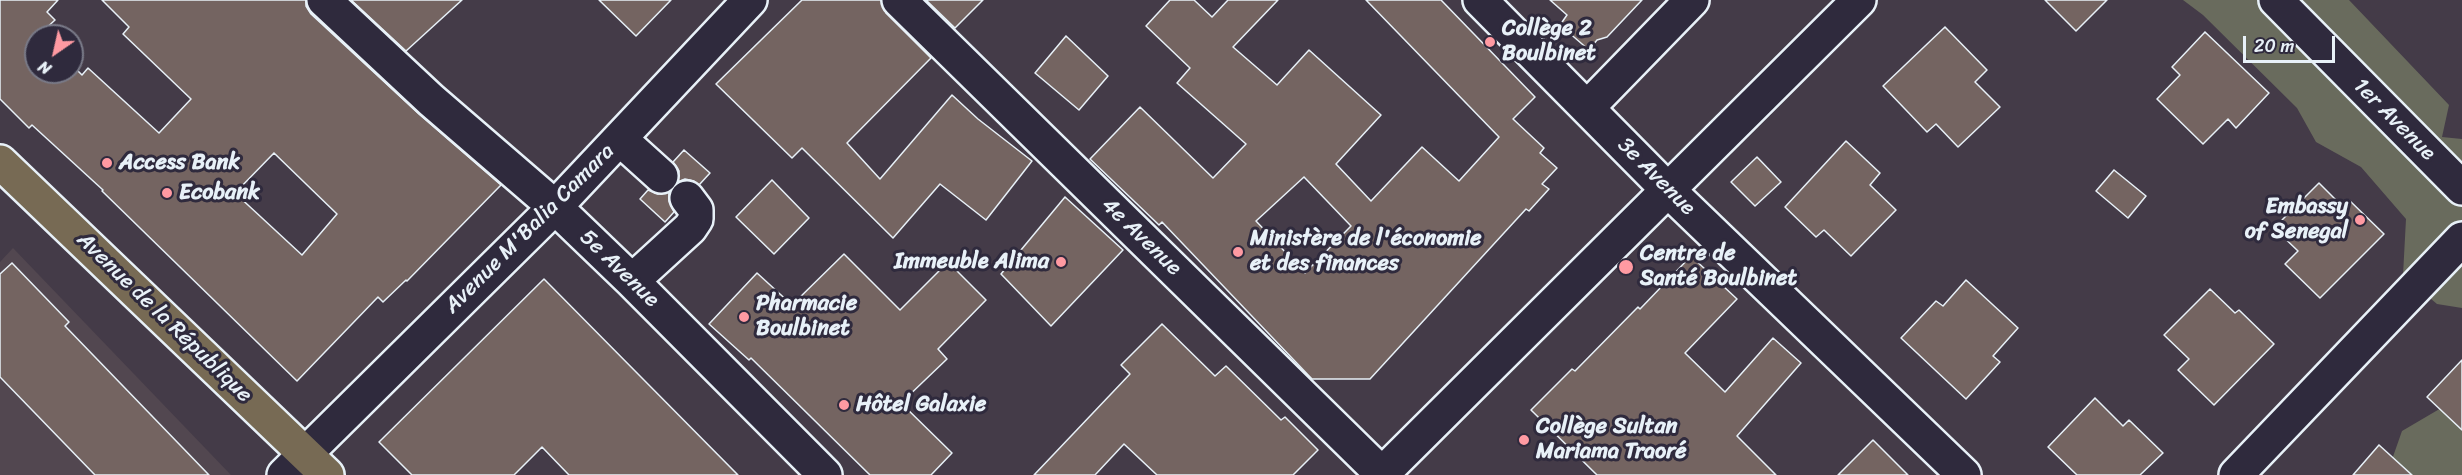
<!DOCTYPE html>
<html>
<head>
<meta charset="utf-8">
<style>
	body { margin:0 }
	#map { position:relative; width:2462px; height:475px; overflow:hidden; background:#443b48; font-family:Sriracha,sans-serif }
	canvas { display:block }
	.north { position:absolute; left:24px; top:24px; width:60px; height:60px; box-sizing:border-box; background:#2f2a3d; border:2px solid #797a88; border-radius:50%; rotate:214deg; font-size:16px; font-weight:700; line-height:24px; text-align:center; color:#e8f1f8 }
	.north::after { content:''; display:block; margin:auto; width:21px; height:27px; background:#ff9aa2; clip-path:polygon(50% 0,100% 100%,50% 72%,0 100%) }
	.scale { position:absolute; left:2243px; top:36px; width:92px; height:27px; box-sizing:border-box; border:3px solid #e8f1f8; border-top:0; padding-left:8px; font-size:18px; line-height:21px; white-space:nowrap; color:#e8f1f8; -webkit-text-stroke:4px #2f2a3d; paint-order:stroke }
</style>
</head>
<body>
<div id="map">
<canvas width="2462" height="475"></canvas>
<div class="north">N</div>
<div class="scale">20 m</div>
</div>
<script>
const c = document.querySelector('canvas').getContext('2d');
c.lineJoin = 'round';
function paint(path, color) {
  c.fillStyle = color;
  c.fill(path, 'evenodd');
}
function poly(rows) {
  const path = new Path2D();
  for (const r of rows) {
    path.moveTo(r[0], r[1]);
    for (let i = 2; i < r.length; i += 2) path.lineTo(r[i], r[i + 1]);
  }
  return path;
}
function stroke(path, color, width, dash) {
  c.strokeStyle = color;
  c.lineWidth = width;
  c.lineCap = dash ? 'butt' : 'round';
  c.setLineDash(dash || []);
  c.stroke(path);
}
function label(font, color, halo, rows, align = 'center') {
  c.font = font + ' Sriracha,sans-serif';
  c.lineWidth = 6;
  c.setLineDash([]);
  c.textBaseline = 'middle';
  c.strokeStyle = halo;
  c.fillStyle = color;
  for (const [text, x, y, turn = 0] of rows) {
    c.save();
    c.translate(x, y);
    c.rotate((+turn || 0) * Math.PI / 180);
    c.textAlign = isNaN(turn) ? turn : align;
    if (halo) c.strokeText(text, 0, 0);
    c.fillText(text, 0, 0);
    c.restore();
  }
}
const built = poly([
	[13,248,231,475,0,475,0,262]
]);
const green = poly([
	[2183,0,2349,0,2449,105,2442,137,2462,139,2462,308,2437,304,2403,275,2406,219,2361,167,2316,142,2297,108,2203,15],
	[2448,404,2462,418,2462,475,2393,475,2389,468,2402,431]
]);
const building = poly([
	[0,0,58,0,47,12,55,20,40,34,42,36,36,36,36,72,72,72,72,65,82,75,88,68,159,133,191,99,123,34,129,27,102,0,306,0,306,6,311,14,419,114,501,185,407,281,406,280,383,302,378,297,297,381,102,191,103,190,32,125,29,128,0,99,0,0],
	[274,153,337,214,302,255,235,193,274,153],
	[351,0,462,0,406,51,351,0],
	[599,0,671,0,636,36,599,0],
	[802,0,881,0,886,13,931,58,847,143,880,179,952,95,978,119,1032,161,986,220,940,184,893,238,802,148,792,158,716,84,802,0],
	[926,0,983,0,955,28,926,0],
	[1170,0,1194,0,1212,17,1228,0,1278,0,1233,47,1277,85,1309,50,1381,115,1336,164,1371,201,1422,147,1459,181,1499,137,1366,0,1441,0,1535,97,1513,119,1544,148,1540,153,1557,168,1542,184,1549,189,1529,211,1526,209,1370,379,1312,379,1162,222,1159,225,1090,159,1140,107,1213,178,1246,144,1177,83,1190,68,1146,26,1170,0],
	[1304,177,1351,226,1305,273,1256,221,1304,177],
	[1550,0,1642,0,1607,37,1597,40,1589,50,1560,25,1567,15,1550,0],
	[2045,0,2107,0,2076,31,2045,0],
	[1945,27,1987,70,1975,82,2000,107,1958,147,1936,124,1927,132,1883,86,1945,27],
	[2205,32,2269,93,2236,128,2228,119,2203,144,2157,99,2180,75,2172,67,2205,32],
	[1066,36,1108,76,1079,110,1035,73,1066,36],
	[1846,141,1880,173,1870,185,1896,210,1851,256,1824,230,1816,237,1785,207,1846,141],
	[684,150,710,173,699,185,694,181,685,179,678,182,679,171,673,162,684,150],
	[1757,157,1781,182,1755,206,1731,182,1757,157],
	[2114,170,2146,196,2128,218,2096,191,2114,170],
	[772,180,809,218,774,254,736,217,772,180],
	[2319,183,2343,207,2349,200,2384,234,2320,298,2285,264,2298,251,2274,228,2319,183],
	[648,190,658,194,669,192,669,201,674,212,665,222,640,199,648,190],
	[1065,197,1123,250,1051,326,1001,274,1065,197],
	[844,254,900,310,948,262,986,300,938,349,947,359,901,403,952,453,931,475,870,475,751,358,749,360,709,324,757,273,792,305,844,254],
	[1691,256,1737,299,1685,353,1725,392,1773,338,1801,363,1737,436,1776,475,1597,475,1531,410,1572,369,1575,371,1638,307,1640,309,1691,256],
	[12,263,69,322,65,326,209,475,95,475,0,377,0,274,12,263],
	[544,279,738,475,569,475,542,447,514,475,412,475,379,442,544,279],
	[1966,280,2018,328,1993,356,2000,362,1966,399,1901,338,1936,301,1943,306,1966,280],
	[2210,289,2235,313,2239,310,2274,344,2214,405,2178,370,2189,359,2164,335,2210,289],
	[1162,324,1215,376,1226,366,1281,420,1285,417,1318,450,1293,475,1157,475,1124,444,1095,475,1034,475,1130,374,1121,365,1162,324],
	[2462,360,2462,430,2427,397,2462,360],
	[2095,398,2123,426,2129,420,2163,453,2140,475,2077,475,2048,447,2095,398],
	[1873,440,1908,475,1838,475,1873,440],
	[2379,445,2412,475,2353,475,2379,445]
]);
const minor = poly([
	[324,0,431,100,555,207,632,281,825,475],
	[899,0,1383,475],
	[1480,0,1669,191,1964,475],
	[2276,0,2462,188],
	[1587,108,1692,0],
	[620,139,661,176],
	[632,281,690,228,696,219,696,210,687,198],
	[284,475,555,207,750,0],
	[1381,475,1859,0],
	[2236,475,2462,239]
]);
const major = poly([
	[0,162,327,475]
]);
const markers = [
	[1490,42,6,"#ff9aa2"],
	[107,163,6,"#ff9aa2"],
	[167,193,6,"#ff9aa2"],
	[2360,220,6,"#ff9aa2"],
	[1238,252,6,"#ff9aa2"],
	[1061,262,6,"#ff9aa2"],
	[1626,267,8,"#ff9aa2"],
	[744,317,6,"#ff9aa2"],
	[844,405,6,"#ff9aa2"],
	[1524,440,6,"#ff9aa2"]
];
const poiNames = [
	["Collège 2",1502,29],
	["Boulbinet",1502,54],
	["Access Bank",119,163],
	["Ecobank",179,193],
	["Embassy",2348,207,"right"],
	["of Senegal",2348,232,"right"],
	["Ministère de l'économie",1250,239],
	["et des finances",1250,264],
	["Centre de",1640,254],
	["Santé Boulbinet",1640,279],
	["Immeuble Alima",1049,262,"right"],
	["Pharmacie",756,304],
	["Boulbinet",756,329],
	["Hôtel Galaxie",856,405],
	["Collège Sultan",1536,427],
	["Mariama Traoré",1536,452]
];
const streetNames = [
	["1er Avenue",2394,120,45],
	["3e Avenue",1656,177,45],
	["Avenue M'Balia Camara",530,229,-45],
	["4e Avenue",1141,237,44],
	["5e Avenue",619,269,44],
	["Avenue de la République",164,318,44]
];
paint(built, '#524750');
paint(green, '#696b5d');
paint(building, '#746461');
stroke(building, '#e8f1f8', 1.5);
stroke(minor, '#e8f1f8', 38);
stroke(major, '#e8f1f8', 38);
stroke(minor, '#2f2a3d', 33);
stroke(major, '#776a54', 33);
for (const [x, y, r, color] of markers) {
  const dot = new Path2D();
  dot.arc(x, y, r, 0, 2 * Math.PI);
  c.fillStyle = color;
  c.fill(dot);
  stroke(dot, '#2f2a3d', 2);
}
label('bold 22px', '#e8f1f8', '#2f2a3d', poiNames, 'left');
label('22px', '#e8f1f8', '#2f2a3d', streetNames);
</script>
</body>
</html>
